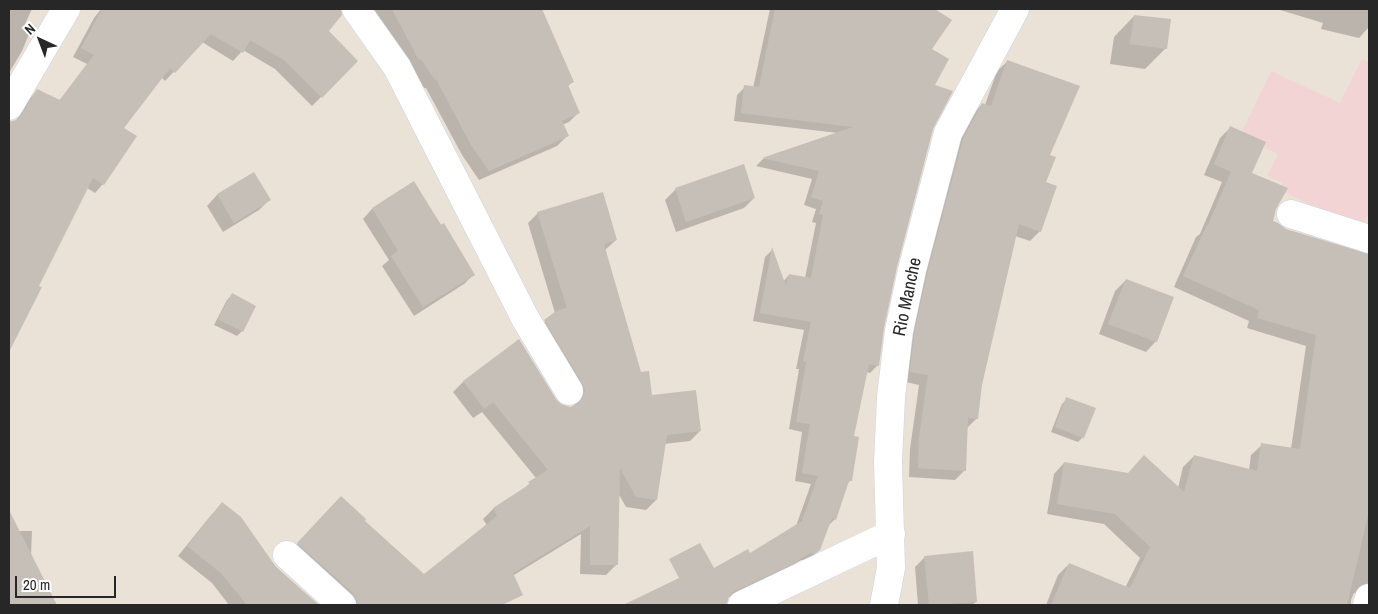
<!DOCTYPE html>
<html>
<head>
<meta charset="utf-8">
<style>
	body { margin:0 }
	#map { position:relative; width:1378px; height:614px; overflow:hidden; background:#eae2d7; font-family:"Archivo Narrow",sans-serif }
	canvas { display:block }
	.frame { position:absolute; inset:0; border:10px solid #272727; pointer-events:none }
	.north { position:absolute; left:15px; top:15px; width:50px; height:50px; -webkit-text-stroke:4px #fff; paint-order:stroke; rotate:317deg; font-size:14px; font-weight:700; line-height:20px; text-align:center; color:#272727 }
	.north::after { content:''; display:block; margin:auto; width:18px; height:22px; background:#272727; clip-path:polygon(50% 0,100% 100%,50% 72%,0 100%) }
	.scale { position:absolute; left:15px; top:576px; width:101px; height:22px; box-sizing:border-box; border:2px solid #272727; border-top:0; padding-left:6px; font-size:15px; line-height:18px; white-space:nowrap; color:#272727; -webkit-text-stroke:4px #fff; paint-order:stroke }
</style>
</head>
<body>
<div id="map">
<canvas width="1378" height="614"></canvas>
<div class="frame"></div>
<div class="north">N</div>
<div class="scale">20 m</div>
</div>
<script>
const c = document.querySelector('canvas').getContext('2d');
c.lineJoin = 'round';
function paint(path, color) {
  c.fillStyle = color;
  c.fill(path, 'evenodd');
}
function poly(rows) {
  const path = new Path2D();
  for (const r of rows) {
    path.moveTo(r[0], r[1]);
    for (let i = 2; i < r.length; i += 2) path.lineTo(r[i], r[i + 1]);
  }
  return path;
}
function stroke(path, color, width, dash) {
  c.strokeStyle = color;
  c.lineWidth = width;
  c.lineCap = dash ? 'butt' : 'round';
  c.setLineDash(dash || []);
  c.stroke(path);
}
function label(font, color, halo, rows, align = 'center') {
  c.font = font + ' "Archivo Narrow",sans-serif';
  c.lineWidth = 5;
  c.setLineDash([]);
  c.textBaseline = 'middle';
  c.strokeStyle = halo;
  c.fillStyle = color;
  for (const [text, x, y, turn = 0] of rows) {
    c.save();
    c.translate(x, y);
    c.rotate((+turn || 0) * Math.PI / 180);
    c.textAlign = isNaN(turn) ? turn : align;
    if (halo) c.strokeText(text, 0, 0);
    c.fillText(text, 0, 0);
    c.restore();
  }
}
const medical = poly([
	[1362,59,1369,62,1369,213,1361,229,1280,190,1283,183,1267,176,1278,154,1240,136,1271,71,1340,103]
]);
const shadow = poly([
	[9,9,32,9,25,24,32,27,22,51,9,73],
	[101,9,331,9,340,14,327,32,357,61,312,106,275,69,243,50,233,61,202,42,165,81,161,77,123,128,103,184,95,193,87,188,12,335,9,334,9,126,16,121,29,99,38,90,59,101,87,64,73,57,94,18],
	[369,9,504,9,521,41,572,82,567,87,579,112,569,122,562,125,567,136,557,146,479,180,462,155,426,88,424,88,391,35],
	[770,9,933,9,950,20,930,50,933,85,932,129,896,266,882,328,878,365,870,373,866,372,852,437,851,480,847,484,835,519,828,526,819,550,811,558,805,561,801,560,781,572,727,598,726,605,635,605,738,564,796,526,811,484,795,481,802,432,789,429,799,369,796,369,804,330,753,321,765,257,772,250,783,282,789,275,805,278,816,223,812,222,816,209,804,205,812,179,756,166,763,159,838,133,734,121,737,95,745,87,753,88],
	[1277,9,1369,9,1369,27,1359,38,1321,29,1323,23],
	[1134,16,1166,48,1145,69,1110,64,1114,37],
	[1007,62,1048,156,1040,231,1030,241,1015,236,981,385,977,418,967,428,965,470,955,480,909,477,910,449,919,385,901,381,953,150,973,114,982,104,985,105,997,71],
	[1230,128,1250,173,1275,208,1271,222,1286,230,1364,255,1369,255,1369,597,1362,593,1354,593,1351,600,1351,605,1046,605,1058,575,1069,564,1125,588,1140,558,1104,524,1047,514,1054,474,1064,463,1178,488,1183,467,1194,456,1249,470,1251,455,1262,445,1291,449,1306,346,1247,328,1249,321,1174,287,1196,237,1200,234,1222,182,1204,175,1220,138],
	[743,166,754,198,744,208,676,232,665,200,675,190],
	[253,174,269,200,259,210,223,232,207,206,217,195],
	[413,183,474,274,464,284,414,316,382,266,389,260,363,219,372,209],
	[538,213,616,240,605,250,640,373,651,397,700,431,690,441,664,444,656,500,646,510,626,507,618,493,616,565,606,575,580,574,581,534,465,605,388,605,387,598,381,605,344,605,288,554,331,507,363,521,424,576,487,526,483,519,493,509,519,493,536,478,482,412,473,418,453,392,463,382,519,340,555,400,560,406,570,408,574,407,575,402,535,331,555,313,528,223],
	[1126,280,1156,341,1146,352,1099,334,1115,291],
	[232,295,242,331,237,336,214,325,227,300],
	[1067,399,1083,437,1078,442,1051,432,1062,404],
	[222,504,276,567,317,605,229,605,212,583,178,556,212,514],
	[9,531,32,531,31,556,55,605,9,605],
	[925,557,976,602,972,605,918,605,915,567]
]);
const building = poly([
	[102,9,341,9,342,15,329,31,358,61,322,98,284,60,250,40,243,53,211,34,175,73,170,68,124,128,137,136,104,185,93,178,39,286,42,287,9,352,9,122,16,120,22,114,37,89,60,100,94,55,81,48],
	[392,9,542,9,574,82,568,85,580,113,562,121,569,136,489,171,471,145,436,79,435,80,421,59,419,60],
	[775,9,935,9,952,20,932,49,949,59,935,85,953,91,933,129,897,267,884,328,879,366,869,364,854,436,859,437,852,481,849,481,836,520,832,518,820,550,814,554,810,553,791,565,735,591,729,596,727,603,723,605,623,605,679,578,669,559,700,543,714,568,748,549,750,553,802,521,818,476,802,473,810,424,796,422,806,362,803,361,811,322,760,313,772,247,786,286,789,274,811,278,823,215,819,214,823,201,811,197,819,171,762,158,853,127,741,113,744,85,759,87],
	[1134,15,1171,19,1167,49,1130,44],
	[1007,60,1080,86,1050,155,1056,157,1046,182,1057,186,1041,232,1019,224,982,385,978,419,968,418,966,471,918,468,919,438,928,375,910,372,914,334,927,274,963,139,982,103,991,106],
	[1230,126,1266,142,1252,173,1288,188,1276,209,1273,221,1278,223,1286,229,1369,254,1369,511,1347,605,1051,605,1069,563,1130,588,1150,547,1115,514,1057,504,1064,462,1128,473,1144,455,1184,492,1194,455,1257,471,1261,443,1300,449,1316,335,1257,318,1259,310,1183,276,1207,225,1208,225,1231,172,1214,164],
	[744,164,755,198,686,222,675,188],
	[254,172,271,200,234,223,217,194],
	[414,181,441,225,444,223,475,275,423,307,391,256,398,251,372,208],
	[603,192,617,240,604,244,641,372,649,371,652,395,696,390,701,431,667,435,657,500,636,497,620,468,618,565,590,565,590,526,513,573,523,595,502,605,357,605,357,600,353,593,297,543,341,496,366,519,365,521,424,574,497,516,493,508,530,484,528,482,548,470,493,402,484,409,463,381,519,339,556,399,561,404,570,407,577,404,582,399,585,391,582,383,544,320,556,311,567,308,537,212],
	[1126,279,1174,297,1157,342,1108,324],
	[232,293,256,306,243,332,218,319],
	[1066,397,1096,408,1084,438,1055,427],
	[222,502,241,517,276,567,319,605,247,605,221,573,187,546],
	[9,510,57,605,9,605],
	[973,551,977,602,929,605,924,556]
]);
const minor = poly([
	[356,9,397,67,525,318,569,391],
	[9,106,66,9],
	[1291,214,1369,239],
	[287,555,342,605],
	[742,605,891,534],
	[884,605,891,568,888,462,891,397,899,331,912,270,948,133,1015,9],
	[1367,605,1369,598]
]);
const streetNames = [
	["Rio Manche",908,297,-78]
];
paint(medical, '#f2d4d5');
paint(shadow, '#0003');
paint(building, '#c5bfb7');
stroke(minor, '#cdd1e1', 29);
stroke(minor, '#fff', 28);
label('18px', '#272727', '#fff', streetNames);
</script>
</body>
</html>
